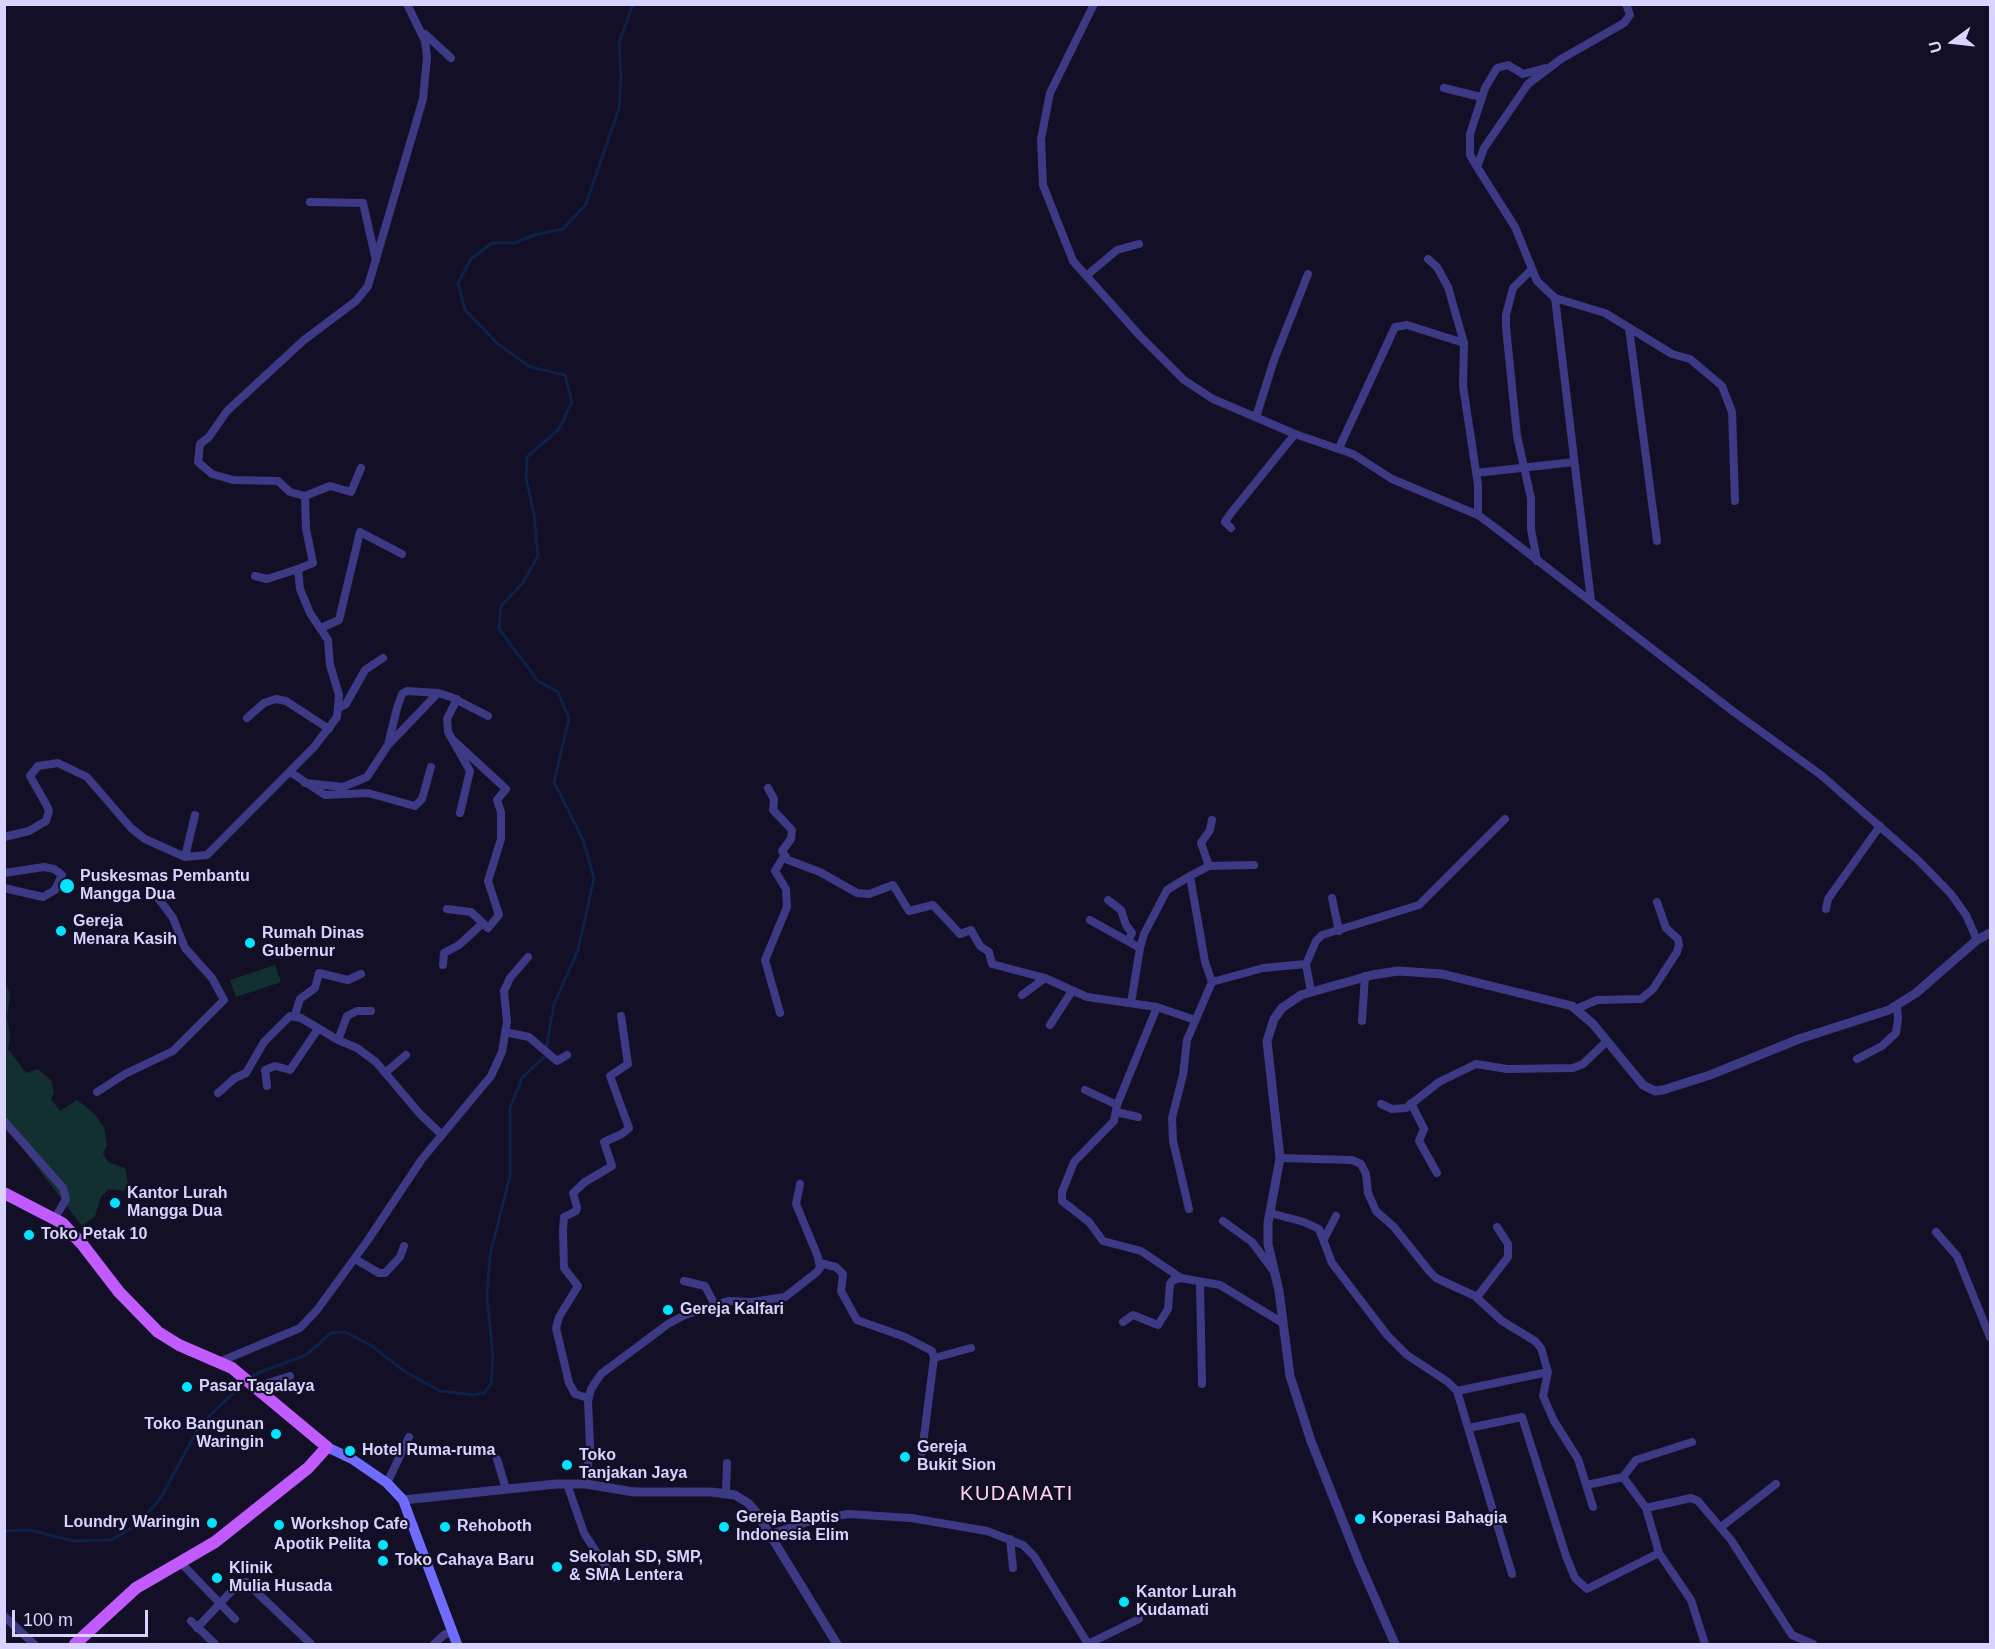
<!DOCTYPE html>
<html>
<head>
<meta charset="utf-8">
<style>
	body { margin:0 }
	#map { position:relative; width:1995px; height:1649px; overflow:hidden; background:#130f26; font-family:Arial,sans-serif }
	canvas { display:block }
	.frame { position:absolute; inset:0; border:6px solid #d9d4ff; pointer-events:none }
	.north { position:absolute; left:1923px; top:12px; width:60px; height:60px; -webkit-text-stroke:4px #130f26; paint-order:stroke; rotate:255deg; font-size:16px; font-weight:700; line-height:24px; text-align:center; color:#d9d4ff }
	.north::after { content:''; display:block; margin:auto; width:21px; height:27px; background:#d9d4ff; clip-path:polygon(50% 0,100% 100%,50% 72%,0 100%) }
	.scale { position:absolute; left:12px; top:1610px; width:136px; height:27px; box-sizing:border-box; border:3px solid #d9d4ff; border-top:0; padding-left:8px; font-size:18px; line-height:21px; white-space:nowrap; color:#d9d4ff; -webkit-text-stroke:4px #130f26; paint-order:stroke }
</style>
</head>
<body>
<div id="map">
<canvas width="1995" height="1649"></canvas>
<div class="frame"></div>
<div class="north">U</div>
<div class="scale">100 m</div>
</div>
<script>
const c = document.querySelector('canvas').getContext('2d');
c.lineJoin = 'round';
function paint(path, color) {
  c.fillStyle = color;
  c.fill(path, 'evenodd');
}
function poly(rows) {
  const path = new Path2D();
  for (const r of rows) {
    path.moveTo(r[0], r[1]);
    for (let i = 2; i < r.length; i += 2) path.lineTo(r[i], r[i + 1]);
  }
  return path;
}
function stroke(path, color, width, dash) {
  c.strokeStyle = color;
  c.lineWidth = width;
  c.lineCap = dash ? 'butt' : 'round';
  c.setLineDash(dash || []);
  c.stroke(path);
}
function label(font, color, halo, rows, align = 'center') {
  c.font = font + ' Arial,sans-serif';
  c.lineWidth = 4.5;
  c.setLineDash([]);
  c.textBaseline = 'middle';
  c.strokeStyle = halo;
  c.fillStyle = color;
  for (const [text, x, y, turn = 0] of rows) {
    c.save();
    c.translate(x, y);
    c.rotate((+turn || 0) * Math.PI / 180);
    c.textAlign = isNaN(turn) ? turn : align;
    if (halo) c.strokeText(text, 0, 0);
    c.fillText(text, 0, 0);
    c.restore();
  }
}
const green = poly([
	[275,965,281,982,236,997,230,980],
	[4,982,10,993,7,1017,10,1037,8,1049,26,1073,38,1069,51,1080,54,1092,51,1099,60,1111,77,1100,94,1113,104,1128,107,1145,103,1154,108,1162,125,1168,128,1183,124,1191,109,1189,101,1197,95,1216,82,1226,5,1125]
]);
const stream = poly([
	[250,1378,258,1373,306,1355,331,1333,345,1332,372,1346,404,1371,440,1391,474,1395,484,1393,491,1384,493,1358,487,1296,490,1255,510,1176,510,1108,522,1078,545,1056,554,1004,578,950,594,878,583,840,554,782,569,718,558,692,538,681,499,629,501,606,522,584,538,556,534,514,526,478,527,457,559,429,572,402,565,375,530,367,498,344,465,310,458,283,471,259,492,243,515,243,534,235,563,229,586,204,619,108,621,79,619,43,633,4],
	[4,1531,31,1530,73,1541,111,1540,137,1525,160,1499,200,1425,245,1382]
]);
const minor = poly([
	[1094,4,1050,93,1041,139,1043,185,1073,261,1140,336,1184,380,1213,399,1295,434,1353,454,1392,479,1478,515,1497,529,1734,712,1821,775,1918,860,1951,894,1966,915,1977,940],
	[1626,4,1630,15,1624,23,1561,59,1528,84,1484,148,1477,167,1515,227,1537,281,1555,298,1605,313,1672,354,1690,359,1722,386,1732,412,1735,501],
	[425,34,451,58],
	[1444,88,1481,97],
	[1477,167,1470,155,1470,134,1485,88,1497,68,1508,65,1523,74,1545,68],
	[310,202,363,203,376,260],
	[1428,259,1437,267,1448,287,1464,343,1463,386,1478,485,1478,515],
	[1532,269,1513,288,1506,315,1506,327,1517,436,1531,498,1531,529,1537,561],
	[1086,276,1117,250,1139,244],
	[1555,298,1591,601],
	[1629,328,1657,541],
	[1256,417,1274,360,1308,274],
	[1339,448,1395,327,1407,325,1464,343],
	[1476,473,1574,462],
	[305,496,330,486,351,492,361,468],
	[1231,528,1225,522,1231,513,1295,434],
	[255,576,267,579,298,569],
	[321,628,339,620,360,532,402,554],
	[457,699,447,719,448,732,470,771,460,813],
	[339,708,346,704,365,670,383,658],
	[247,718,264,703,276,699,286,701,329,729],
	[389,744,438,693],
	[290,772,325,795,368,793,415,806,422,799,431,767],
	[305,783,343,787,367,777,388,745,397,708,402,694,407,691,438,693,451,697,488,716],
	[768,788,774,799,773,810,792,830,791,839,782,851,788,860,820,872,857,893,869,894,893,885,909,911,933,905,960,934,971,930,980,946,989,952,992,964,1045,978,1087,997,1157,1007,1195,1020],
	[4,837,29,831,46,821,49,811,47,806,30,776,38,766,58,763,87,777,131,828,145,839,185,857,207,855,314,747,337,717,339,695,330,665,328,640,310,613,300,589,298,569,313,563,306,529,305,496,290,492,278,481,233,480,212,474,198,462,200,444,209,437,227,411,304,340,356,301,368,286,423,99,427,57,425,41,407,4],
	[185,857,195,815],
	[1209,866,1201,843,1210,830,1212,820],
	[4,873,44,867,54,869,62,875,55,890,43,897,4,888],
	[1332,898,1339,931],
	[1108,900,1121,910,1126,925,1132,933,1128,941],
	[447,909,471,912,488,928,499,915,488,881,501,839,501,812,497,800,506,789,453,740],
	[1826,909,1828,899,1880,826],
	[1090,920,1140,948,1131,1003],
	[1140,948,1144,934,1167,890,1190,876],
	[1306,964,1316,941,1322,935,1419,905,1505,819],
	[443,965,444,953,459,945,482,924],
	[1212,982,1205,962,1190,876,1209,866,1254,865],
	[1022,995,1045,978],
	[1157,1007,1117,1105,1114,1121,1074,1162,1062,1192,1062,1201,1089,1222,1103,1241,1141,1251,1181,1278,1220,1285,1281,1322],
	[1576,1009,1597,1000,1641,999,1653,989,1677,952,1679,945,1678,939,1666,928,1657,902],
	[371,1011,357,1011,347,1016,338,1040,357,1048,376,1062,420,1114,442,1135],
	[780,1013,765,960,787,907,786,889,775,871,784,856],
	[295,1015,300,999,315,988,319,973,348,980,361,974],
	[1362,1021,1365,976],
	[1050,1025,1072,991],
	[505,1032,529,1037,557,1061,567,1055],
	[1857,1059,1882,1046,1896,1033,1898,1019,1897,1006],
	[386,1072,406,1055],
	[267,1086,265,1070,275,1066,290,1070,318,1029],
	[1085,1090,1117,1105],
	[97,1092,125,1074,173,1051,224,1000,212,978,185,948,173,918,153,891],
	[218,1093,235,1078,246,1073,264,1042,290,1016,301,1018,338,1040],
	[1411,1103,1424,1129,1419,1141,1437,1173],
	[1381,1104,1392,1109,1406,1108,1439,1082,1476,1064,1507,1069,1573,1068,1583,1064,1607,1041],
	[1116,1112,1138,1117],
	[4,1121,63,1188,66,1199,55,1218],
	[1280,1158,1352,1160,1361,1164,1366,1174,1368,1193,1376,1211,1394,1227,1430,1272,1436,1278,1475,1296,1502,1321,1535,1341,1541,1348,1548,1372],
	[1189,1209,1173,1141,1172,1118,1183,1075,1187,1040,1212,982,1263,968,1306,964,1311,992],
	[1270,1213,1304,1222,1319,1229,1332,1263,1387,1335,1407,1355,1448,1382,1457,1391,1512,1574],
	[1223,1221,1252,1242,1272,1269],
	[1936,1232,1957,1256,1990,1337],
	[1324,1239,1336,1216],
	[355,1259,379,1273,385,1273,400,1257,404,1246],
	[820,1263,836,1267,843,1274,841,1291,857,1320,905,1337,932,1351,934,1358,922,1452],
	[684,1281,705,1286,714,1303],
	[1200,1283,1202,1384],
	[1477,1297,1508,1257,1508,1244,1497,1227],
	[1123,1322,1133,1315,1158,1325,1168,1309,1170,1284,1173,1280,1181,1278],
	[934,1358,971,1348],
	[219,1362,300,1328,317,1310,368,1240,422,1159,491,1076,502,1052,507,1022,504,991,510,978,528,957],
	[1457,1391,1548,1372,1543,1396,1554,1421,1578,1459,1593,1507],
	[263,1393,268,1383,290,1376],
	[588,1398,575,1394,569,1383,556,1328,559,1317,578,1286,564,1268,563,1230,564,1217,576,1211,577,1207,573,1193,585,1182,612,1166,604,1142,622,1134,629,1128,610,1076,628,1064,621,1016],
	[1469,1428,1522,1417,1566,1556,1575,1578,1587,1589,1659,1553,1646,1508],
	[497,1459,506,1489],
	[1623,1477,1636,1460,1692,1442],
	[387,1483,409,1437],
	[567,1484,584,1533,613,1578],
	[586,1484,590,1447,588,1401,591,1389,601,1374,668,1324,685,1315,728,1301,752,1302,785,1297,817,1272,820,1268,818,1257,796,1204,800,1184],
	[1587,1485,1623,1477,1646,1508,1691,1498,1698,1501,1731,1540,1792,1635,1813,1644],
	[726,1493,727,1463],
	[1721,1527,1776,1484],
	[771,1534,807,1522,848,1514,911,1518,987,1531,1023,1545,1034,1556,1088,1644,1139,1619],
	[1010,1539,1013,1568],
	[1659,1553,1691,1600,1705,1644],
	[181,1563,235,1619],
	[4,1616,34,1644],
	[191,1621,215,1644],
	[197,1628,238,1584,246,1582,311,1644],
	[434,1644,445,1634,453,1634]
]);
const tertiary = poly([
	[403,1500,556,1484,586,1484,634,1492,711,1492,735,1495,748,1503,756,1512,837,1644],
	[1395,1644,1359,1562,1311,1441,1290,1376,1279,1291,1268,1244,1268,1223,1280,1158,1267,1041,1274,1019,1282,1008,1301,995,1372,975,1398,971,1442,974,1572,1006,1593,1024,1643,1085,1655,1091,1663,1090,1710,1075,1799,1039,1889,1010,1916,993,1977,940,1990,933]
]);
const secondary = poly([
	[327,1447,352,1459,387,1483,403,1500,457,1644]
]);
const primary = poly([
	[4,1193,62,1223,82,1244,119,1292,158,1332,179,1345,232,1368,327,1447,308,1468,215,1542,136,1588,75,1644]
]);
const markers = [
	[67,886,8,"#00e5ff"],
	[61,931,6,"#00e5ff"],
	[250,943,6,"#00e5ff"],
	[115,1203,6,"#00e5ff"],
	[29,1235,6,"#00e5ff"],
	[668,1310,6,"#00e5ff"],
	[187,1387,6,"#00e5ff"],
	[276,1434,6,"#00e5ff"],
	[350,1451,6,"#00e5ff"],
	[905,1457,6,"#00e5ff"],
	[567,1465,6,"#00e5ff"],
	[1360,1519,6,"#00e5ff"],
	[212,1523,6,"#00e5ff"],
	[279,1525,6,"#00e5ff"],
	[445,1527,6,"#00e5ff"],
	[724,1527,6,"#00e5ff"],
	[383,1545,6,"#00e5ff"],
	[383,1561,6,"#00e5ff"],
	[557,1567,6,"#00e5ff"],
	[217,1578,6,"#00e5ff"],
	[1124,1602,6,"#00e5ff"]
];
const poiNames = [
	["Puskesmas Pembantu",80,877],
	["Mangga Dua",80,895],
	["Gereja",73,922],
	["Menara Kasih",73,940],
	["Rumah Dinas",262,934],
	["Gubernur",262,952],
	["Kantor Lurah",127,1194],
	["Mangga Dua",127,1212],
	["Toko Petak 10",41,1235],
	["Gereja Kalfari",680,1310],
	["Pasar Tagalaya",199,1387],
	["Toko Bangunan",264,1425,"right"],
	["Waringin",264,1443,"right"],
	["Gereja",917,1448],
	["Bukit Sion",917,1466],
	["Hotel Ruma-ruma",362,1451],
	["Toko",579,1456],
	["Tanjakan Jaya",579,1474],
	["Gereja Baptis",736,1518],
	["Indonesia Elim",736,1536],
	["Koperasi Bahagia",1372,1519],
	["Loundry Waringin",200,1523,"right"],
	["Workshop Cafe",291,1525],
	["Rehoboth",457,1527],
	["Apotik Pelita",371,1545,"right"],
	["Sekolah SD, SMP,",569,1558],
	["& SMA Lentera",569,1576],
	["Toko Cahaya Baru",395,1561],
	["Klinik",229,1569],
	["Mulia Husada",229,1587],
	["Kantor Lurah",1136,1593],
	["Kudamati",1136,1611]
];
const quarterNames = [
	["KUDAMATI",1017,1494]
];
paint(green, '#12302f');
stroke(stream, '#0c2248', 3);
stroke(minor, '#3d3a85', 8);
stroke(tertiary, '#3d3a85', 9);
stroke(secondary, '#6f6bff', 10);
stroke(primary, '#c25bff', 12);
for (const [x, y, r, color] of markers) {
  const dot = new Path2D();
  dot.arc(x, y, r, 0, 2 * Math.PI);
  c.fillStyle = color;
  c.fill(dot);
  stroke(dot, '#130f26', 2);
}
label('bold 16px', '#d9d4ff', '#130f26', poiNames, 'left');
c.letterSpacing = '1.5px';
label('20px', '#ffd6f0', '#130f26', quarterNames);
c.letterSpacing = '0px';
</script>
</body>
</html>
